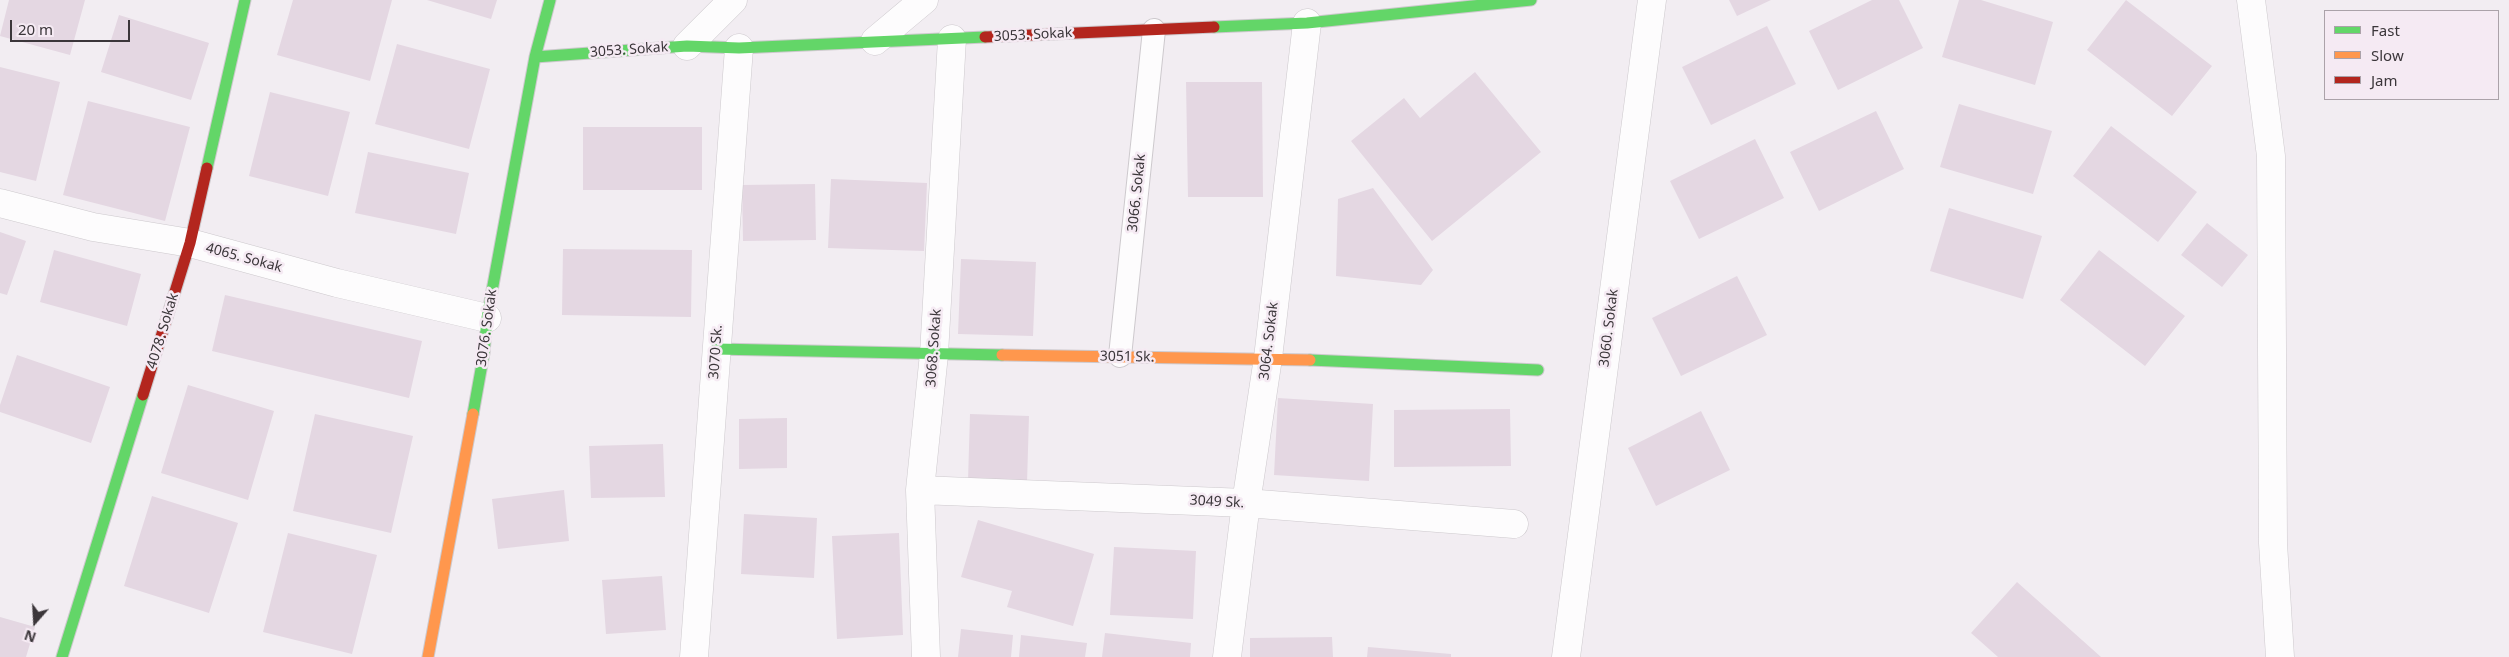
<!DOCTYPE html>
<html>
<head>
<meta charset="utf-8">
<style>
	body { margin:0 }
	#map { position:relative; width:2509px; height:657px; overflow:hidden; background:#f2edf2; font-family:"Noto Sans",sans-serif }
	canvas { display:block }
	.legend { position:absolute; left:2324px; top:10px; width:175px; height:90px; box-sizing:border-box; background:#f5eaf3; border:1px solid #aba2a9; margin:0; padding:6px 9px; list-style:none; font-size:15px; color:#3b363a }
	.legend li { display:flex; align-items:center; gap:10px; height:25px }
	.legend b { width:25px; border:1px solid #aba2a9 }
	.north { position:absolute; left:10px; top:597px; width:50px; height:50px; -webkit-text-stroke:4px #f5eaf3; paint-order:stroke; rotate:199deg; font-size:14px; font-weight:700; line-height:20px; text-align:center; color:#3b363a }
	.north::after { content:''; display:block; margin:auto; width:18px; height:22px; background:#3b363a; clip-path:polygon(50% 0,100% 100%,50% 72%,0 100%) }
	.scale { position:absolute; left:10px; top:20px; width:120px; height:22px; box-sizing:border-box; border:2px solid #3b363a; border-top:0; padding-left:6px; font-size:15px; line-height:18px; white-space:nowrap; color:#3b363a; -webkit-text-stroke:4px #f5eaf3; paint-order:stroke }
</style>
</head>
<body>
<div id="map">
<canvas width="2509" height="657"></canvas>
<ul class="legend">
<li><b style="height:6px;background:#63d668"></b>Fast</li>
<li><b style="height:6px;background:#ff974d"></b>Slow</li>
<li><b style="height:6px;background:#b3261e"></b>Jam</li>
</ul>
<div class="north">N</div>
<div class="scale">20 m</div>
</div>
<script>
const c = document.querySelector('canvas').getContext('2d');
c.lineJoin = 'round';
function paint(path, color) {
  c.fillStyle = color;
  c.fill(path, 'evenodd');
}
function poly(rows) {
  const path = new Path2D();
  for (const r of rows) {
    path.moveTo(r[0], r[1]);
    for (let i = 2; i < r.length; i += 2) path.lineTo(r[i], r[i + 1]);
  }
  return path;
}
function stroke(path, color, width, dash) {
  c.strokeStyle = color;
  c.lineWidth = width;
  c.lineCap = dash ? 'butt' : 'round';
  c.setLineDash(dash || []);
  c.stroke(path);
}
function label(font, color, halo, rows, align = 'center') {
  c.font = font + ' "Noto Sans",sans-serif';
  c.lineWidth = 5;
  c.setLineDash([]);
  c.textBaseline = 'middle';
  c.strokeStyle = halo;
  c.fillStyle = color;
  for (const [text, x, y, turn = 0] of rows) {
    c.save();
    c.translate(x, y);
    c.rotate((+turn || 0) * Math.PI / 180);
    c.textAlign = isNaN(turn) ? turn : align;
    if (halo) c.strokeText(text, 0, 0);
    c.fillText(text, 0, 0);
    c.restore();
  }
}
const building = poly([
	[9,0,85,0,70,55,0,36],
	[293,0,392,0,370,81,277,55],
	[427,0,497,0,491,19],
	[1729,0,1771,0,1737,16],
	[1872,0,1899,0,1923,48,1838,90,1809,31],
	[1959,0,1981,0,2053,22,2035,85,1942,57],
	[2126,0,2212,66,2172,116,2087,50],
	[119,15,209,43,191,100,101,72],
	[1767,26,1796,84,1711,125,1682,67],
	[397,44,490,69,469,149,375,124],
	[0,67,60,82,36,181,0,172],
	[1475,72,1541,152,1432,241,1351,141,1404,98,1420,118],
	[1186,82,1262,82,1263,197,1188,197],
	[270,92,350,112,328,196,249,176],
	[88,101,190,127,165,221,63,195],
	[1959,104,2052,131,2033,194,1940,167],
	[1876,111,1904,169,1819,211,1790,152],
	[2111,126,2197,192,2158,242,2073,176],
	[583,127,702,127,702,190,583,190],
	[1755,139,1784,198,1699,239,1670,181],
	[368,152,469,173,456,234,355,213],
	[831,179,927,183,924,251,828,248],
	[815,184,816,240,743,241,742,185],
	[1373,188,1433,270,1421,285,1336,276,1338,199],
	[1949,208,2042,236,2023,299,1930,271],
	[2207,223,2248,255,2222,287,2181,255],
	[0,232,26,241,7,295,0,293],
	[563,249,692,250,691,317,562,315],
	[54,250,141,274,127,326,40,302],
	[2099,250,2185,316,2145,366,2060,300],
	[961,259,1036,262,1033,336,958,334],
	[1737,276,1767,335,1681,376,1652,318],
	[225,295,422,341,409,398,212,351],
	[17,355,110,387,91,443,0,412,0,405],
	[188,385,274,411,248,500,161,473],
	[1278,398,1373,404,1369,481,1274,475],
	[1510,409,1511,466,1394,467,1394,410],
	[1701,411,1730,470,1656,506,1628,448],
	[315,414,413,436,391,533,293,511],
	[970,414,1029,416,1027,483,968,481],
	[787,418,787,468,739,469,739,419],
	[663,444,665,497,591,498,589,446],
	[564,490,569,541,498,549,492,499],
	[152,496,238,523,209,613,124,586],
	[744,514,817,518,814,578,741,574],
	[978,520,1094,554,1073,626,1007,607,1012,591,961,577],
	[288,533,377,555,352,654,263,632],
	[899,533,903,635,837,639,832,536],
	[1114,547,1196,551,1193,619,1110,615],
	[662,576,666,630,606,634,602,580],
	[2017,582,2101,657,1998,657,1971,633],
	[0,617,35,627,26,657,0,657],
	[961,629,1013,635,1011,657,958,657],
	[1105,633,1191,643,1190,657,1102,657],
	[1021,635,1087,643,1085,657,1019,657],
	[1332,637,1333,657,1250,657,1250,638],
	[1368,647,1451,654,1451,657,1367,657]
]);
const lane = poly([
	[1120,356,1154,30]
]);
const street = poly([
	[2251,0,2271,156,2273,543,2280,657],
	[875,41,924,0],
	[687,46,733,0],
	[0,203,93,227,190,243,337,283,487,318],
	[920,490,1246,503,1514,524],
	[694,657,739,48],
	[926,657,920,490,934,354,952,39],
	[1227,657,1246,503,1268,358,1307,23],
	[1566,657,1652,0]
]);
const fast = poly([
	[1214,27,1307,23,1531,0],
	[535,57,687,46,739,48,985,37],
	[207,168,245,0],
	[716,349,1002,355],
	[1310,360,1538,370],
	[473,414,484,353,487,318,535,57,550,0],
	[62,657,143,395]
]);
const slow = poly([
	[1002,355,1310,360],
	[428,657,473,414]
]);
const jam = poly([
	[985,37,1214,27],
	[143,395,190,243,207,168]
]);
const streetNames = [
	["3053. Sokak",1033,35,-3],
	["3053. Sokak",629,50,-4],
	["3066. Sokak",1137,193,-84],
	["4065. Sokak",244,258,15],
	["3076. Sokak",487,328,-82],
	["3060. Sokak",1609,328,-83],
	["4078. Sokak",163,331,-73],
	["3064. Sokak",1269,341,-83],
	["3068. Sokak",934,348,-86],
	["3070 Sk.",716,352,-86],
	["3051 Sk.",1127,357,1],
	["3049 Sk.",1217,502,3]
];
paint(building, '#e4d7e2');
stroke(lane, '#cdc9cd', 24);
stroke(street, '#cdc9cd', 29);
stroke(fast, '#cdc9cd', 13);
stroke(slow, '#cdc9cd', 13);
stroke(jam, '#cdc9cd', 13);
stroke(lane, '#fdfcfd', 22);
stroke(street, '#fdfcfd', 28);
stroke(fast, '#63d668', 11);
stroke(slow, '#ff974d', 11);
stroke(jam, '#b3261e', 11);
label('14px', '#3b363a', '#f5eaf3', streetNames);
</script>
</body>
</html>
